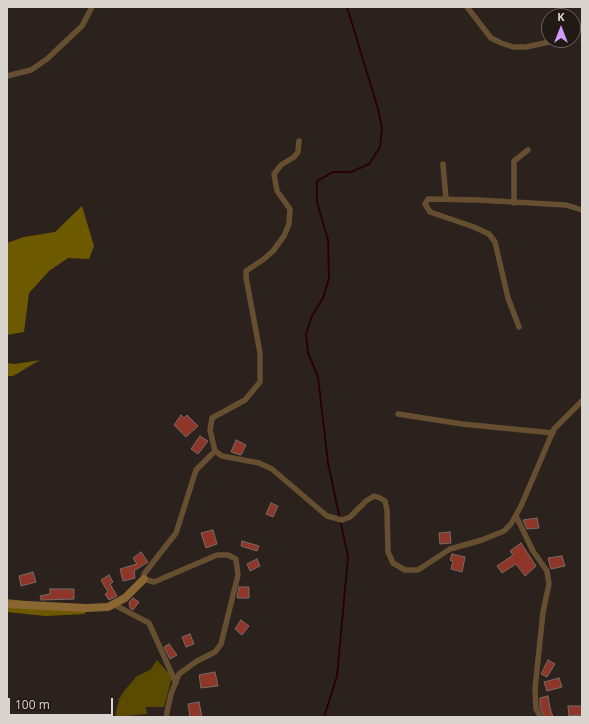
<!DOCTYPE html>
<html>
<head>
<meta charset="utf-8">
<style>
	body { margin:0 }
	#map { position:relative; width:589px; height:724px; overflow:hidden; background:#2b221d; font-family:"Open Sans",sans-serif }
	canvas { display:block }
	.frame { position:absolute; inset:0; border:8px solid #dad4d0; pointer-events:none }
	.north { position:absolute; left:541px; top:8px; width:40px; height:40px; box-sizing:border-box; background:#211914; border:1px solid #6b645f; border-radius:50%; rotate:0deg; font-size:11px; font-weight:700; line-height:16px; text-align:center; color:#dad4d0 }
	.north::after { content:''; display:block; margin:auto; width:14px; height:18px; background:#d09dff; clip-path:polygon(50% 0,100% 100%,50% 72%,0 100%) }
	.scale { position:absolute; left:8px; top:698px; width:105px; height:18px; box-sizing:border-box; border:2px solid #dad4d0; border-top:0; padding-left:5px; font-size:12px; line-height:14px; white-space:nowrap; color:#dad4d0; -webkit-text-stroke:3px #211914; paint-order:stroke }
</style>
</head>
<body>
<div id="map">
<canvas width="589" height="724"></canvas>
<div class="frame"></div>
<div class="north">K</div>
<div class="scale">100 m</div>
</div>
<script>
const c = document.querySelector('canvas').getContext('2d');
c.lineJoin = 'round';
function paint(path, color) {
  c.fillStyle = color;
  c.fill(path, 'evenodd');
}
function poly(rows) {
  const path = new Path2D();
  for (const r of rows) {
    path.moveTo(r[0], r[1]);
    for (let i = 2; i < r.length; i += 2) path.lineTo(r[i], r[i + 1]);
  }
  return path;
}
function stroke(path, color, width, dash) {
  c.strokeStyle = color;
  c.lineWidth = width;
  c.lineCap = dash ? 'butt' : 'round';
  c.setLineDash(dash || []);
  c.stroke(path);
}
const green = poly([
	[157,660,172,677,164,707,146,707,147,714,115,717,119,699,124,691,137,676,150,670]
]);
const forest = poly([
	[82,206,94,246,89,259,68,258,49,271,29,293,24,332,7,335,7,243,24,237,55,232],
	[40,360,13,376,7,376,7,363,15,364],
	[7,599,86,608,85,614,45,616,7,612]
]);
const stream = poly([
	[324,717,337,676,348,557,328,463,318,377,308,353,306,334,312,316,323,298,329,278,328,240,317,202,317,181,333,172,351,172,369,164,380,147,382,128,378,109,347,7]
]);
const building = poly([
	[181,415,184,418,187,415,198,426,186,437,174,425,181,415],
	[200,436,208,441,198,454,191,449,200,436],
	[236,440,246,445,241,455,231,452,236,440],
	[271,503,278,506,273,517,266,514,271,503],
	[537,518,539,528,527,529,523,520,537,518],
	[213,530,217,544,206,548,201,533,213,530],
	[450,532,451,543,440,544,439,533,450,532],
	[242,541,259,546,257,551,241,546,242,541],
	[521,543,536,566,525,576,516,564,502,573,497,566,513,555,510,551,521,543],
	[141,552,148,562,134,571,135,578,123,581,120,569,137,564,133,558,141,552],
	[452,554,465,557,462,572,451,569,453,561,450,560,452,554],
	[562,556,565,566,551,569,548,558,562,556],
	[257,559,260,566,250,571,247,564,257,559],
	[33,572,36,582,21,586,19,576,33,572],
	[109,575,113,582,110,584,117,596,109,600,105,594,108,592,101,580,109,575],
	[239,587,249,587,249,598,237,598,239,587],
	[50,589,74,589,74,599,41,600,40,596,50,594,50,589],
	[133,598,139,602,133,610,130,608,129,602,133,598],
	[241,620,249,626,242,635,235,629,241,620],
	[190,634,194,644,186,647,182,637,190,634],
	[169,644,177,655,170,659,164,647,169,644],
	[548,660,555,664,547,677,541,674,548,660],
	[215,672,218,686,201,688,199,675,215,672],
	[559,678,562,687,547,691,544,682,559,678],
	[548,696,550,708,553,717,545,717,540,708,540,698,548,696],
	[199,702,202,717,190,717,188,704,199,702],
	[568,706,582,706,582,715,569,716,568,706]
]);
const street = poly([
	[467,7,491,38,501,43,513,47,526,47,558,40],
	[573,33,582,27],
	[7,76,31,70,47,59,82,26,92,7],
	[299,141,298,152,294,157,281,165,274,174,277,191,290,209,289,224,284,236,273,251,264,259,246,271,246,277,260,353,260,382,245,400,212,418,210,430,215,451,222,456,259,463,272,469,327,516,342,520,350,517,366,501,374,496,380,498,385,501,387,510,388,552,393,563,405,570,418,570,450,549,482,540,504,531,511,524,521,506,554,429,582,401],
	[443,164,446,199],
	[514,203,514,161,528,150],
	[519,327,508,298,495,242,489,234,474,227,430,212,425,204,428,199,478,200,566,205,582,210],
	[398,414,462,424,553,433],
	[516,516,533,551,547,571,549,584,543,612,535,689,536,709,541,717],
	[113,604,149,623,176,683],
	[166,717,171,694,179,674,197,661,215,652,221,644,238,575,236,559,228,555,217,555,154,582,144,579,144,574,176,533,196,470,215,451]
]);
const secondary = poly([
	[7,604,86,608,108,607,125,598,144,579]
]);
paint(green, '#5a4b00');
paint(forest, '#6d5a00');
stroke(stream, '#280008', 2);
paint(building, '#8e3627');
stroke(building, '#786b68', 1);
stroke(street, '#664f30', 5.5);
stroke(secondary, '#8a6632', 8);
</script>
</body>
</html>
